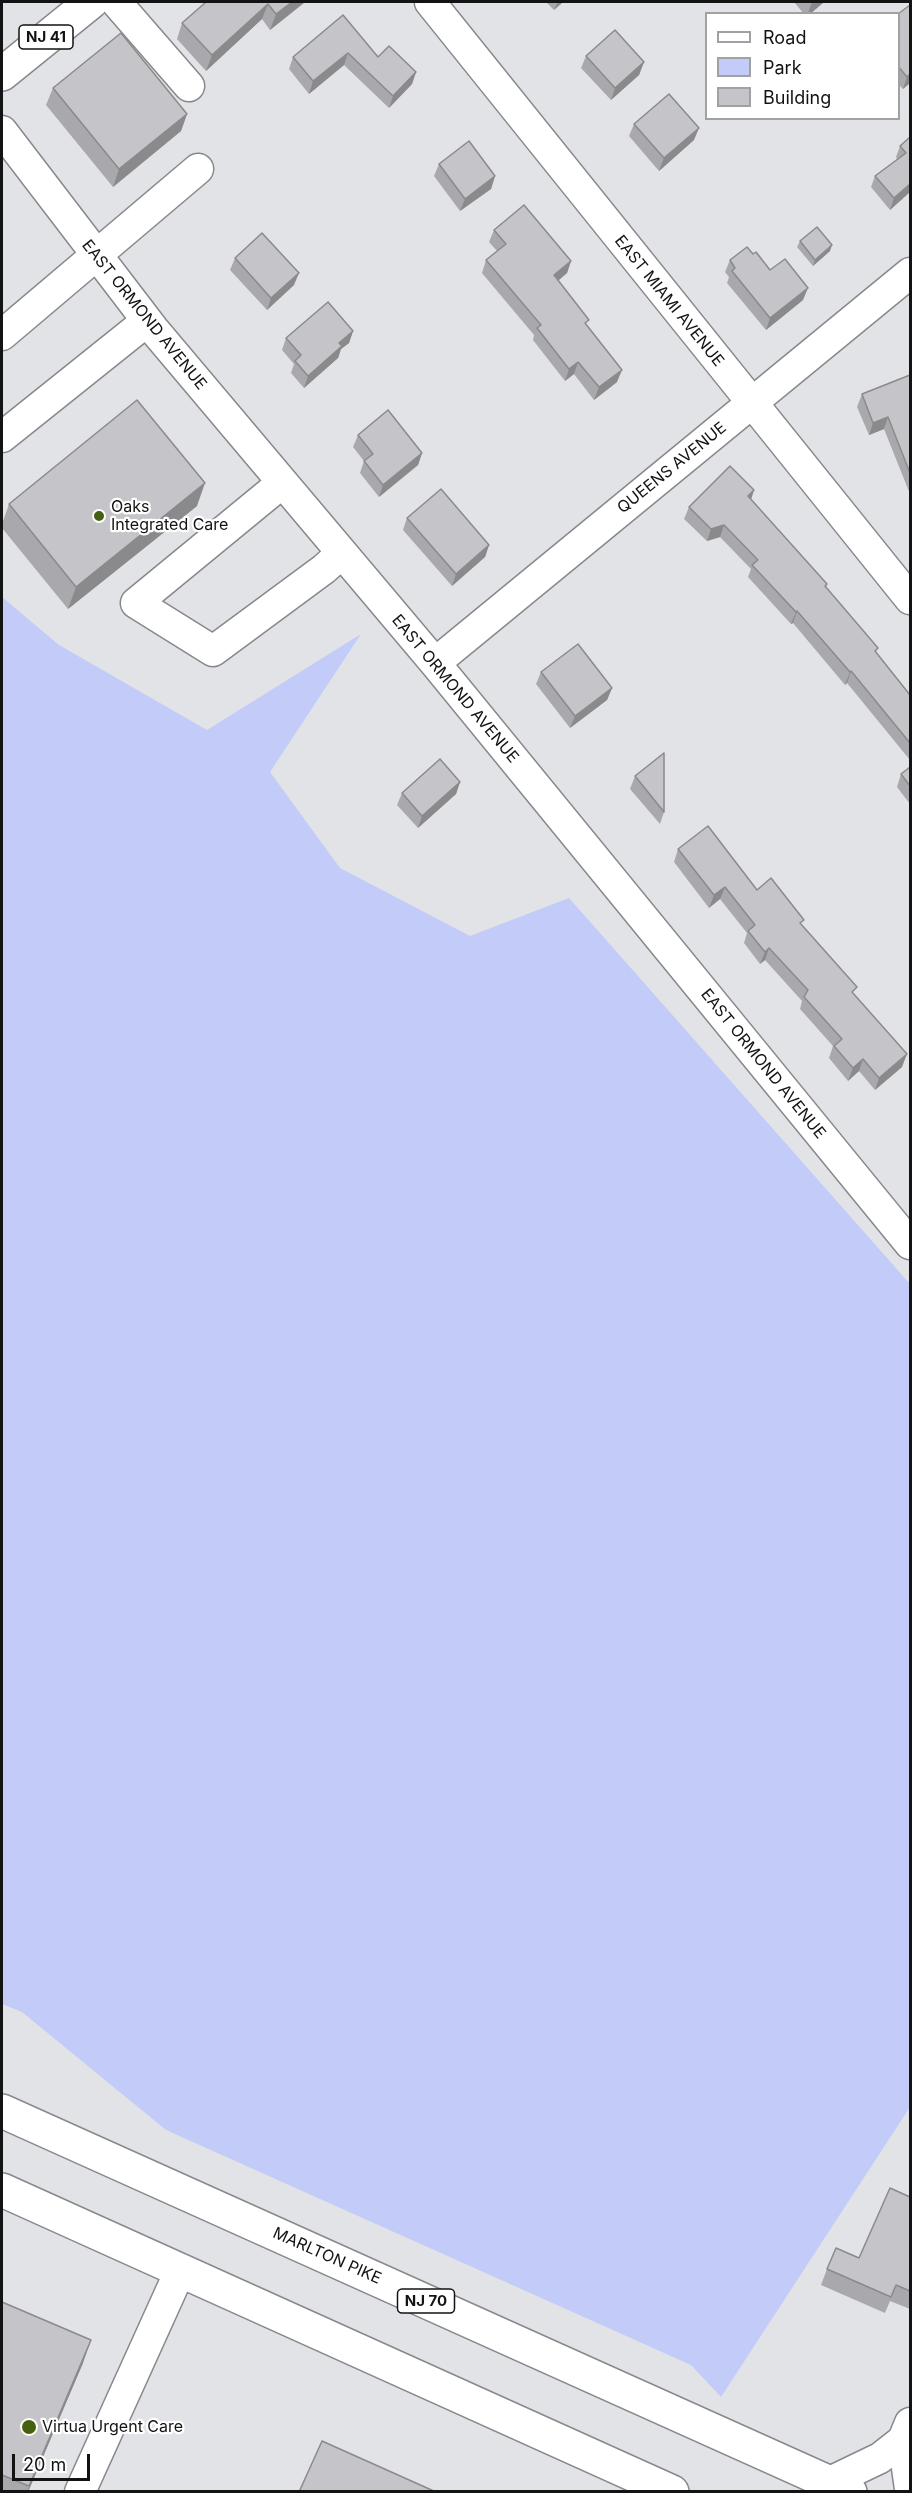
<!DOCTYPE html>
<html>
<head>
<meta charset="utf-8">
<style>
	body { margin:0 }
	#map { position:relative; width:912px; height:2493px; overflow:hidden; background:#e2e3e7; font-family:Inter,sans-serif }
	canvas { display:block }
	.frame { position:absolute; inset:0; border:3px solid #131314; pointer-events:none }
	.legend { position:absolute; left:705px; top:12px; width:195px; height:108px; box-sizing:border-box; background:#fff; border:2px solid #a1a1a1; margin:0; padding:8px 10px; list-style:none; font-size:18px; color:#131314 }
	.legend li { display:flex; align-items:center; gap:12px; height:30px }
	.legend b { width:30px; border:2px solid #a1a1a1 }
	.scale { position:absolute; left:12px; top:2454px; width:78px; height:27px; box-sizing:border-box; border:3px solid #131314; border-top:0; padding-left:8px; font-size:18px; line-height:21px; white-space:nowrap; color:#131314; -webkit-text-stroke:4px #fff; paint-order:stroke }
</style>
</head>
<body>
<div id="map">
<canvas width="912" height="2493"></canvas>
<div class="frame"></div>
<ul class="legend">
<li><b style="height:8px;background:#fff"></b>Road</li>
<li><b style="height:16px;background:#c3cbf9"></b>Park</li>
<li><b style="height:16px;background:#c5c5c9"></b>Building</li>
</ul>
<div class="scale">20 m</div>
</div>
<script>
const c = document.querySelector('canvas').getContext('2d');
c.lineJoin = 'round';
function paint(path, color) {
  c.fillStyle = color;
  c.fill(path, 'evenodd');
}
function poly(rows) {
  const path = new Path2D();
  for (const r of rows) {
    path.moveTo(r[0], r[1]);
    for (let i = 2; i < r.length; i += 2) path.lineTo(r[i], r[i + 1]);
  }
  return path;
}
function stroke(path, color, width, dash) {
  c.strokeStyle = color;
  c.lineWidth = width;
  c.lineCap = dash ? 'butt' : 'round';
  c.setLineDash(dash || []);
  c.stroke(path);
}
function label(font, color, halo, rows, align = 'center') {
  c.font = font + ' Inter,sans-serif';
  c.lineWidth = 4.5;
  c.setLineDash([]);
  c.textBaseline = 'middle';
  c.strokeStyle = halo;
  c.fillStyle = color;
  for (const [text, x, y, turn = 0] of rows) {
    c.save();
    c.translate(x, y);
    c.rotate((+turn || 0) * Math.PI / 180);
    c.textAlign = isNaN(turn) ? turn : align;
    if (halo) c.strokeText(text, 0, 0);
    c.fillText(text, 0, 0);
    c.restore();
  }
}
const green = poly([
	[2,597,59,645,207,730,361,634,270,772,340,868,470,936,569,898,910,1284,910,2107,721,2397,691,2365,166,2130,22,2012,2,2004]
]);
const minor = poly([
	[116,2,189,86],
	[430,2,910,599],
	[2,131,155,331,435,663,910,1244],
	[2,335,198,169],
	[2,437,147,321],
	[282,483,136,603,213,651,324,569,342,553],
	[435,663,910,273],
	[903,2440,910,2489],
	[830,2482,880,2458,903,2440,910,2423],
	[80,2492,180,2271]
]);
const major = poly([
	[2,74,91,2]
]);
const highway = poly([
	[2,2111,850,2492],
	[2,2190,672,2492]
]);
const wall = poly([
	[206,2,305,2,270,30,262,19,206,71,177,39,182,23],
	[546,2,563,2,554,10],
	[794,2,824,2,810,14,804,14],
	[898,14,910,83,903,89,898,84],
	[343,15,378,57,416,72,412,84,389,108,344,65,309,94,289,69,293,57],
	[586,56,644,62,639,75,611,100,581,68],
	[53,88,187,114,181,131,113,187,46,105],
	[634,124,694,140,659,171,629,136],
	[910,137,910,192,890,210,871,187,875,176,897,159,896,157,900,146],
	[439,164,495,176,491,189,460,211,434,176],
	[494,230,571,261,567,273,558,281,587,325,617,382,594,400,574,374,565,381,533,340,534,335,482,273,486,260,497,251,489,242],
	[800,241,830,251,813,266,797,247],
	[753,254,803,300,766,330,727,283,729,277,725,272,730,260],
	[235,258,294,285,267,310,230,270],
	[353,331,349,343,341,349,338,358,304,388,291,373,294,364,282,350,286,338],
	[910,375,910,494,884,429,869,435,857,407,862,394],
	[358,435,422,453,418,465,379,497,360,473,364,461,353,447],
	[754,490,751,500,827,584,826,587,876,653,910,695,910,760,847,683,845,685,793,623,791,624,748,577,751,569,720,537,707,541,684,519,689,507],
	[9,504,197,506,68,609,2,528,2,524],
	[407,518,489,545,485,557,452,586,403,530],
	[541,672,612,688,607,700,570,728,536,684],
	[910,767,910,804,897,787,901,774],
	[635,776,664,812,660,824,630,789],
	[460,782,456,794,418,828,397,805,402,793],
	[678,849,757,890,802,925,854,995,902,1067,875,1090,859,1071,848,1081,829,1058,833,1046,800,1009,802,1001,765,960,760,964,744,943,747,933,720,899,709,908,674,862],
	[910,2197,910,2309,890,2301,885,2313,821,2285,827,2269,859,2258],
	[2,2302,83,2363,28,2492,2,2492]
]);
const shadedWall = poly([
	[292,2,305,2,270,30,276,14],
	[558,2,563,2,554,10],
	[814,2,824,2,810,14,808,14,811,4],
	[268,4,262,19,206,71,212,55],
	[348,53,344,65,309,94,313,81],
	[644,62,639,75,611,100,615,88],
	[416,72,412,84,389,108,393,96],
	[910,74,910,83,903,89,907,77],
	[187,114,181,131,113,187,119,169],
	[699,128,694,140,659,171,664,158],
	[495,176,491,189,460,211,465,199],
	[910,184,910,192,890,210,894,198],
	[832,245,830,251,813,266,815,260],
	[571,261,567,273,549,288,554,275],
	[299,273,294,285,267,310,271,298],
	[808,288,803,300,766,330,770,318],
	[353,331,349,343,341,349,338,358,304,388,308,376,339,343],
	[578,362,574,374,565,381,569,369],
	[622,370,617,382,594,400,599,387],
	[888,417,884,429,869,435,873,423],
	[422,453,418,465,379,497,383,485],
	[205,483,197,506,68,609,76,587],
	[754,490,750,502,748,496],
	[724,525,720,537,707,541,711,529],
	[489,545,485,557,452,586,456,574],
	[797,611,793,623,791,624,796,612],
	[851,671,847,683,845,685,850,672],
	[612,688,607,700,570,728,575,716],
	[460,782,456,794,418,828,422,816],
	[725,887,720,899,709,908,714,895],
	[769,948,765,960,760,964,765,952],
	[907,1054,902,1067,875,1090,879,1078],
	[863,1059,859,1071,848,1081,853,1068],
	[91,2340,83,2363,28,2492,27,2492]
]);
const building = poly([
	[206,2,292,2,276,14,268,4,212,55,182,23,206,2],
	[910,5,910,74,907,77,898,66,898,14,910,5],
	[343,15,378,57,389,46,416,72,393,96,348,53,313,81,293,57,343,15],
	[615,30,644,62,615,88,586,56,615,30],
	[121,33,187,114,119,169,53,88,121,33],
	[669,94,699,128,664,158,634,124,669,94],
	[910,137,910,184,894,198,875,176,906,153,900,146,910,137],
	[469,141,495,176,465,199,439,164,469,141],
	[524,205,571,261,554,275,589,320,585,323,622,370,599,387,578,362,569,369,537,328,541,325,486,260,506,244,494,230,524,205],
	[817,227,832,245,815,260,800,241,817,227],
	[262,233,299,273,271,298,235,258,262,233],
	[747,247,753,254,756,252,770,270,785,259,808,288,770,318,732,271,735,268,730,260,747,247],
	[328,302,353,331,339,343,342,346,308,376,295,361,301,355,286,338,328,302],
	[910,375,910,473,888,417,873,423,862,394,910,375],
	[137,400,205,483,76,587,9,504,137,400],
	[388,410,422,453,383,485,364,461,373,454,358,435,388,410],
	[730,466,754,490,748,496,827,584,825,586,878,648,875,651,910,695,910,743,851,671,850,672,797,611,796,612,752,565,758,560,724,525,711,529,689,507,730,466],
	[441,489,489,545,456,574,407,518,441,489],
	[578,644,612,688,575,716,541,672,578,644],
	[664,753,664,812,635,776,664,753],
	[440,759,460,782,422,816,402,793,440,759],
	[910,767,910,786,901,774,910,767],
	[708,826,757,890,771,878,804,920,800,923,857,987,852,992,907,1054,879,1078,863,1059,853,1068,834,1046,842,1039,804,997,808,990,769,948,765,952,748,931,755,925,725,887,714,895,678,849,708,826],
	[890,2188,910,2197,910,2291,896,2285,891,2297,827,2269,836,2248,859,2258,890,2188],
	[2,2302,91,2340,29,2486,2,2475,2,2302],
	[322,2441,436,2492,299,2492,322,2441]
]);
const markers = [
	[99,516,6,"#456010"],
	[29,2427,8,"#456010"]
];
const shields = [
	[46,37,54],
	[426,2301,57]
];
const shieldNames = [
	["NJ 41",46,37],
	["NJ 70",426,2301]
];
const streetNames = [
	["EAST MIAMI AVENUE",669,301,51],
	["EAST ORMOND AVENUE",144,315,51],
	["QUEENS AVENUE",672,468,-39],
	["EAST ORMOND AVENUE",455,689,50],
	["EAST ORMOND AVENUE",763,1064,51],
	["MARLTON PIKE",327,2256,24]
];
const poiNames = [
	["Oaks",111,507],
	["Integrated Care",111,525],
	["Virtua Urgent Care",42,2427]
];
paint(green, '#c3cbf9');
stroke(minor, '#87888b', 33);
stroke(major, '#87888b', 36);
stroke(highway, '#87888b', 36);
stroke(minor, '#fff', 30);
stroke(major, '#fff', 33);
stroke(highway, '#fff', 33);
paint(wall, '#a9a9ad');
paint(shadedWall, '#8a8a8d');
paint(building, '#c5c5c9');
stroke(building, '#8a8a8d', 1.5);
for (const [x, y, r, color] of markers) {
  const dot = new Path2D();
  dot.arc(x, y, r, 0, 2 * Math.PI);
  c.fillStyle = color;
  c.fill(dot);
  stroke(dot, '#fff', 2);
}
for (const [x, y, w] of shields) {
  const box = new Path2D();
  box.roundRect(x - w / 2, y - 12, w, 24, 4.5);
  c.fillStyle = '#fff';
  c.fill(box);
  stroke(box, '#131314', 1.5);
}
label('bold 15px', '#131314', null, shieldNames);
label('16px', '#131314', '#fff', streetNames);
label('16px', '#131314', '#fff', poiNames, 'left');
</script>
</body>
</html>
